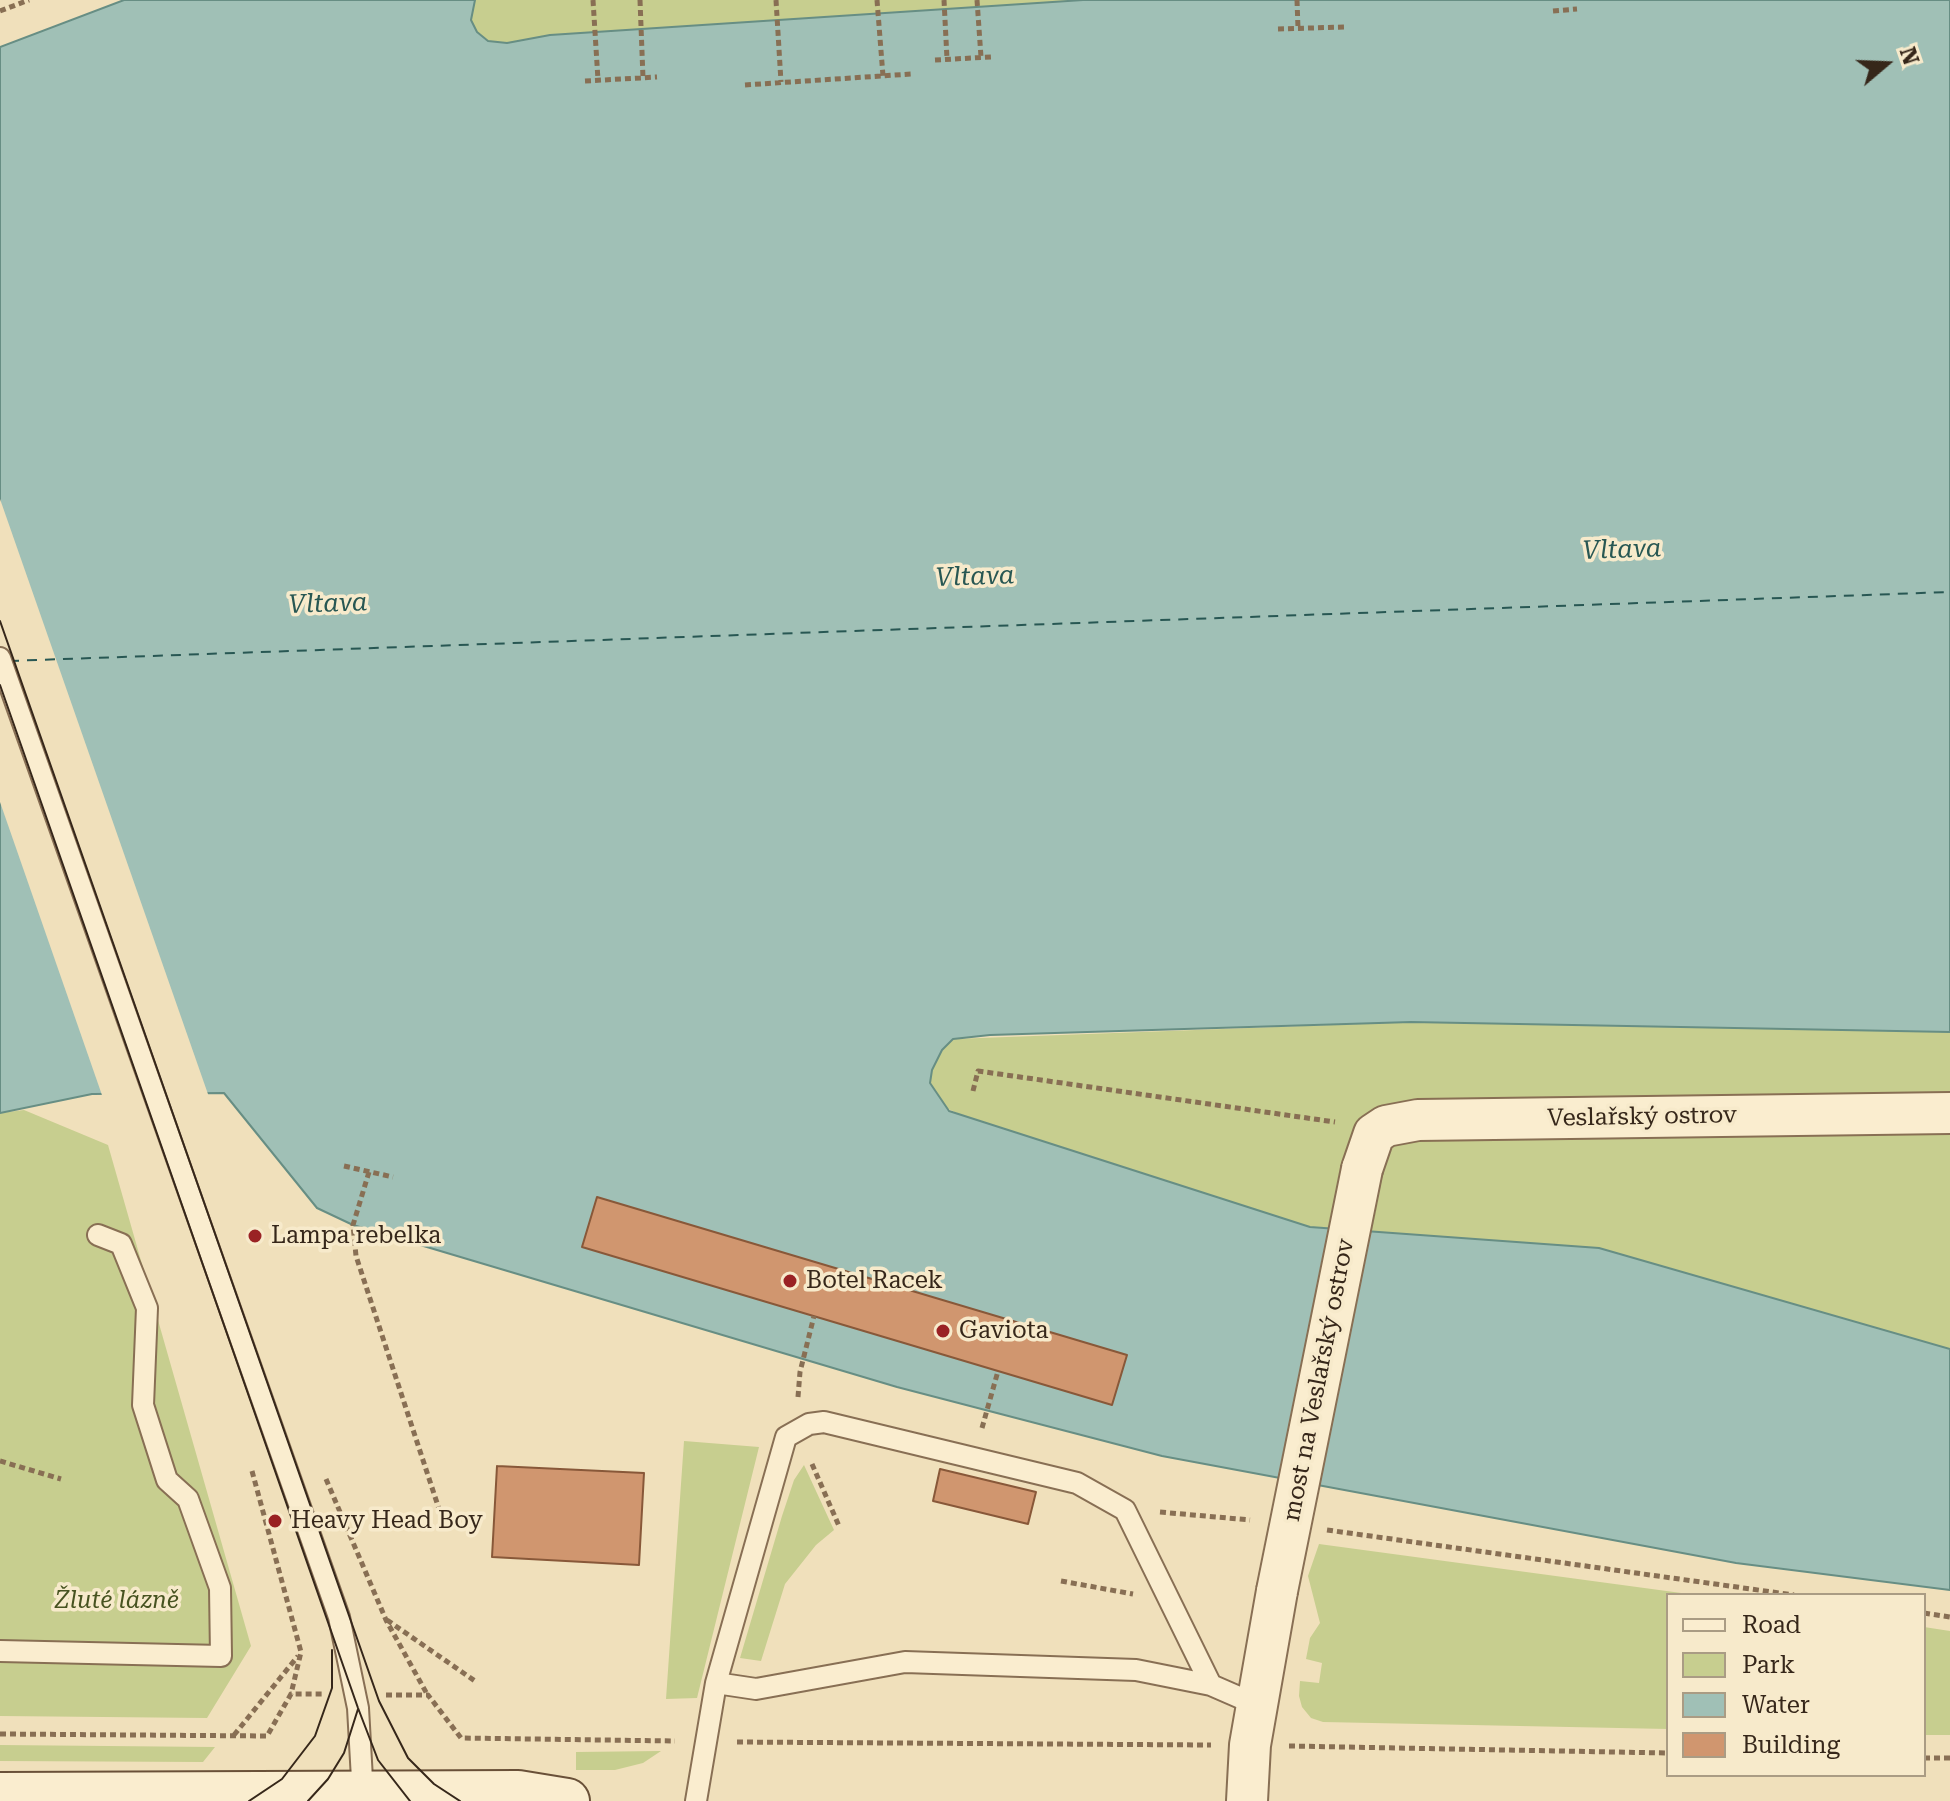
<!DOCTYPE html>
<html>
<head>
<meta charset="utf-8">
<style>
	body { margin:0 }
	#map { position:relative; width:1950px; height:1801px; overflow:hidden; background:#f0e0bb; font-family:"Roboto Serif",serif }
	canvas { display:block }
	.legend { position:absolute; left:1666px; top:1593px; width:260px; height:184px; box-sizing:border-box; background:#f7eacb; border:2px solid #aa9c84; margin:0; padding:10px 14px; list-style:none; font-size:24px; color:#36271a }
	.legend li { display:flex; align-items:center; gap:16px; height:40px }
	.legend b { width:40px; border:2px solid #aa9c84 }
	.north { position:absolute; left:1846px; top:24px; width:80px; height:80px; -webkit-text-stroke:6px #f7eacb; paint-order:stroke; rotate:71deg; font-size:22px; font-weight:700; line-height:32px; text-align:center; color:#36271a }
	.north::after { content:''; display:block; margin:auto; width:28px; height:36px; background:#36271a; clip-path:polygon(50% 0,100% 100%,50% 72%,0 100%) }
</style>
</head>
<body>
<div id="map">
<canvas width="1950" height="1801"></canvas>
<ul class="legend">
<li><b style="height:10px;background:#faedcf"></b>Road</li>
<li><b style="height:22px;background:#c7ce8f"></b>Park</li>
<li><b style="height:22px;background:#a0c0b6"></b>Water</li>
<li><b style="height:22px;background:#d0966f"></b>Building</li>
</ul>
<div class="north">N</div>
</div>
<script>
const c = document.querySelector('canvas').getContext('2d');
c.lineJoin = 'round';
function paint(path, color) {
  c.fillStyle = color;
  c.fill(path, 'evenodd');
}
function poly(rows) {
  const path = new Path2D();
  for (const r of rows) {
    path.moveTo(r[0], r[1]);
    for (let i = 2; i < r.length; i += 2) path.lineTo(r[i], r[i + 1]);
  }
  return path;
}
function stroke(path, color, width, dash) {
  c.strokeStyle = color;
  c.lineWidth = width;
  c.lineCap = dash ? 'butt' : 'round';
  c.setLineDash(dash || []);
  c.stroke(path);
}
function label(font, color, halo, rows, align = 'center') {
  c.font = font + ' "Roboto Serif",serif';
  c.lineWidth = 7;
  c.setLineDash([]);
  c.textBaseline = 'middle';
  c.strokeStyle = halo;
  c.fillStyle = color;
  for (const [text, x, y, turn = 0] of rows) {
    c.save();
    c.translate(x, y);
    c.rotate((+turn || 0) * Math.PI / 180);
    c.textAlign = isNaN(turn) ? turn : align;
    if (halo) c.strokeText(text, 0, 0);
    c.fillText(text, 0, 0);
    c.restore();
  }
}
const green = poly([
	[475,0,1083,0,550,35,507,43,488,41,477,32,471,20],
	[1411,1022,1950,1032,1950,1349,1599,1248,1310,1227,974,1121,942,1106,930,1083,932,1070,942,1050,953,1039],
	[24,1110,108,1145,251,1646,207,1718,0,1716,0,1113],
	[684,1441,759,1447,697,1698,666,1699],
	[804,1465,834,1530,816,1545,785,1584,761,1661,740,1658,782,1516,794,1480],
	[1319,1544,1696,1595,1668,1595,1668,1729,1323,1722,1311,1718,1302,1707,1299,1696,1300,1681,1319,1683,1322,1663,1306,1659,1310,1638,1320,1623,1308,1576],
	[1924,1627,1950,1631,1950,1735,1924,1735],
	[0,1745,215,1747,203,1762,0,1761],
	[661,1751,643,1763,615,1770,576,1770,576,1752]
]);
const water = poly([
	[124,0,475,0,471,20,477,32,488,41,507,43,550,35,1083,0,1950,0,1950,1032,1411,1022,990,1035,953,1039,942,1050,932,1070,930,1083,949,1111,1310,1227,1599,1248,1950,1349,1950,1590,1736,1563,1162,1456,897,1387,353,1225,317,1208,224,1093,92,1094,0,1113,0,47,124,0]
]);
const pier = poly([
	[0,499,209,1097,103,1098,0,802]
]);
const ferry = poly([
	[9,661,1950,592]
]);
const building = poly([
	[597,1197,1127,1355,1112,1405,582,1247,597,1197],
	[497,1466,644,1473,639,1565,492,1557,497,1466],
	[940,1469,1036,1492,1028,1524,933,1501,940,1469]
]);
const path = poly([
	[593,0,598,80],
	[640,0,643,78],
	[776,0,781,82],
	[877,0,883,76],
	[944,0,947,59],
	[977,0,981,57],
	[1297,0,1298,28],
	[0,11,29,0],
	[1553,11,1577,9],
	[1278,29,1344,27],
	[935,60,991,57],
	[585,81,657,77],
	[745,85,911,74],
	[973,1091,978,1071,1335,1122],
	[344,1166,393,1177],
	[369,1172,353,1225,356,1256,440,1512],
	[798,1397,800,1372,814,1316],
	[982,1428,998,1371],
	[0,1461,61,1479],
	[812,1464,839,1526],
	[252,1471,301,1652,291,1694],
	[326,1479,386,1620,427,1694],
	[1160,1512,1250,1520],
	[1327,1530,1794,1595],
	[1061,1581,1133,1594],
	[1924,1613,1950,1617],
	[387,1620,475,1681],
	[386,1695,428,1695,461,1738,675,1741],
	[0,1734,267,1736,291,1694,324,1694],
	[234,1735,298,1656],
	[737,1742,1211,1745],
	[1289,1746,1668,1753],
	[1924,1758,1950,1758]
]);
const service = poly([
	[0,658,339,1617,358,1708,363,1797],
	[0,1651,221,1656,220,1588,188,1499,167,1480,143,1405,147,1308,121,1244,98,1235],
	[1211,1685,1125,1510,1077,1483,824,1422,809,1424,786,1437,716,1683,756,1689,905,1662,1136,1670,1211,1685,1257,1705],
	[696,1801,716,1683]
]);
const minor = poly([
	[1362,1169,1374,1134,1386,1126,1418,1120,1950,1113],
	[1247,1801,1250,1745,1277,1591]
]);
const secondary = poly([
	[0,1795,518,1793,567,1801]
]);
const tram = poly([
	[0,621,379,1701,408,1758,434,1784,460,1801],
	[0,685,358,1708,378,1760,410,1801],
	[249,1801,282,1779,315,1736,332,1688,332,1650],
	[308,1801,328,1779,344,1753,358,1709]
]);
const minorBridge = poly([
	[1277,1591,1362,1169]
]);
const markers = [
	[255,1236,8,"#9a2224"],
	[790,1281,8,"#9a2224"],
	[943,1331,8,"#9a2224"],
	[275,1521,8,"#9a2224"]
];
const streetNames = [
	["Veslařský ostrov",1642,1117,-1],
	["most na Veslařský ostrov",1319,1380,-79]
];
const poiNames = [
	["Lampa rebelka",271,1236],
	["Botel Racek",806,1281],
	["Gaviota",959,1331],
	["Heavy Head Boy",291,1521]
];
const parkNames = [
	["Žluté lázně",117,1601]
];
const waterNames = [
	["Vltava",1622,550,-2],
	["Vltava",975,577,-2],
	["Vltava",328,604,-2]
];
paint(green, '#c7ce8f');
paint(water, '#a0c0b6');
stroke(water, '#678e84', 2);
paint(pier, '#f0e0bb');
stroke(ferry, '#285753', 2, [10, 8]);
paint(building, '#d0966f');
stroke(building, '#885839', 2);
stroke(service, '#886f54', 24);
stroke(minor, '#886f54', 44);
stroke(secondary, '#695038', 48);
stroke(path, '#886f54', 5, [6, 4]);
stroke(service, '#faedcf', 20);
stroke(minor, '#faedcf', 40);
stroke(secondary, '#faedcf', 44);
stroke(tram, '#36271a', 2);
stroke(minorBridge, '#886f54', 44, []);
stroke(minorBridge, '#faedcf', 40);
for (const [x, y, r, color] of markers) {
  const dot = new Path2D();
  dot.arc(x, y, r, 0, 2 * Math.PI);
  c.fillStyle = color;
  c.fill(dot);
  stroke(dot, '#f7eacb', 3);
}
label('24px', '#36271a', '#f7eacb', streetNames);
label('24px', '#36271a', '#f7eacb', poiNames, 'left');
label('italic 24px', '#475320', '#f7eacb', parkNames);
label('italic 26px', '#285753', '#f7eacb', waterNames);
</script>
</body>
</html>
